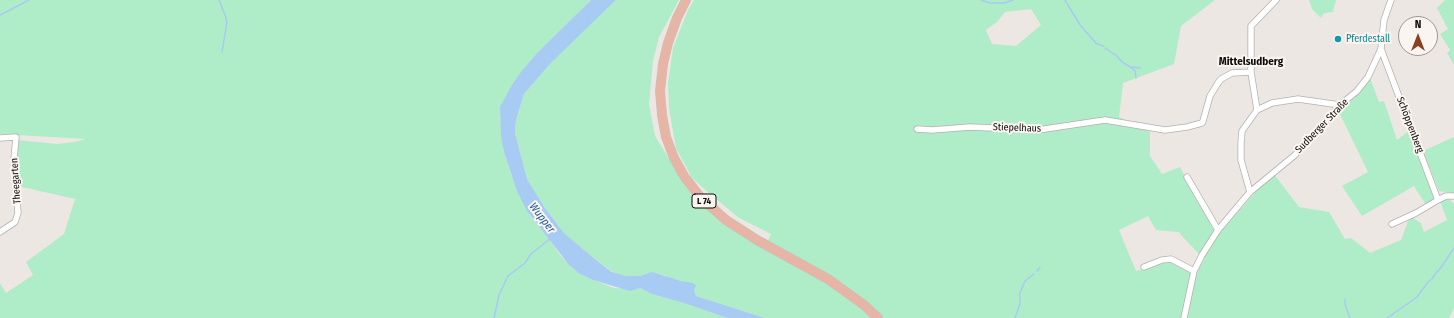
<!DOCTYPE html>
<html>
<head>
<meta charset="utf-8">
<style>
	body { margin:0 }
	#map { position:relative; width:1454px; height:318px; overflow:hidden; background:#ede7e3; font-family:"Fira Sans Condensed",sans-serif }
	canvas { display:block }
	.north { position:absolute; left:1398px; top:16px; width:40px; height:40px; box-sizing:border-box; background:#faf5f0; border:1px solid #9c9894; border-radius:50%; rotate:0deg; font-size:11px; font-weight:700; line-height:16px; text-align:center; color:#0e0c0b }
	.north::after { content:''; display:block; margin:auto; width:14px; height:18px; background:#894121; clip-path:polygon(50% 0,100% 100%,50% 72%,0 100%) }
</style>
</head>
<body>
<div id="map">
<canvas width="1454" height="318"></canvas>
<div class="north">N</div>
</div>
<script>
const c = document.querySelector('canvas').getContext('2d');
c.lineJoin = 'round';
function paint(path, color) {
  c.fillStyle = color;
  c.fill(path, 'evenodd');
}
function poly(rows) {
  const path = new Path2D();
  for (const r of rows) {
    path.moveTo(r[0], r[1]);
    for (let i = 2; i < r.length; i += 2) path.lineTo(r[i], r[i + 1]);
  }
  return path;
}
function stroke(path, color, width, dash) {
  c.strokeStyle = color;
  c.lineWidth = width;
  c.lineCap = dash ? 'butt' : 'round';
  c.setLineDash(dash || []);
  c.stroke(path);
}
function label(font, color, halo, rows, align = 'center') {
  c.font = font + ' "Fira Sans Condensed",sans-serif';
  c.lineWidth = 4;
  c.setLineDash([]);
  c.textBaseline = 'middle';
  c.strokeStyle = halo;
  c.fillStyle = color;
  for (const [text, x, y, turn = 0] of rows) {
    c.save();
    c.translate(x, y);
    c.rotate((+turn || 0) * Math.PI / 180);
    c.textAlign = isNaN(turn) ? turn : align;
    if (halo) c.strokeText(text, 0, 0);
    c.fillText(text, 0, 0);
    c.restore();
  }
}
const green = poly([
	[0,0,591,0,538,52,513,83,500,117,504,152,511,174,531,217,549,239,560,255,569,265,580,274,593,280,614,288,640,288,652,294,687,304,727,318,0,318,0,283,6,293,33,275,26,262,64,234,75,199,18,186,17,140,57,144,74,142,86,139,0,134],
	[616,0,679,0,659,37,653,61,649,104,655,136,681,178,764,248,771,234,739,218,702,187,692,178,676,148,669,109,668,83,673,48,688,10,694,0,1215,0,1181,26,1174,64,1123,83,1119,117,1150,132,1150,156,1162,174,1180,167,1217,236,1259,188,1274,174,1299,207,1329,212,1345,239,1351,238,1370,253,1401,240,1410,216,1421,223,1424,232,1447,220,1440,201,1449,199,1454,204,1454,308,1449,318,765,318,696,296,694,290,685,282,669,278,664,275,646,274,640,276,626,276,616,274,596,260,564,233,545,208,527,179,515,133,516,120,524,94,550,64],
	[1031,9,1041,25,1016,46,992,44,986,30,997,22,1005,12],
	[1148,216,1156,230,1179,232,1181,235,1199,254,1205,258,1195,275,1169,261,1136,271,1119,230],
	[1309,0,1336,0,1333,12,1324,13,1321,18,1312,9],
	[1445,0,1454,0,1454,65,1447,53,1450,50,1440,34,1448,29,1437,8],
	[1370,78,1379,102,1384,101,1397,140,1410,130,1436,199,1426,205,1414,186,1362,216,1342,186,1368,172,1339,112,1360,92],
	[1454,137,1454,193,1439,191,1423,151]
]);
const water = poly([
	[591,0,616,0,550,64,524,94,516,120,515,133,527,179,545,208,564,233,596,260,612,272,626,276,640,276,652,272,681,281,692,283,696,285,694,290,696,296,765,318,727,318,687,304,652,294,640,288,630,291,593,280,580,274,569,265,527,211,517,191,504,152,501,136,500,107,513,83,521,72,538,52]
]);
const stream = poly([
	[219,0,225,15,227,22,222,52],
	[981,0,990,3,1004,3,1013,0],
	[1065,0,1080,25,1096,43,1103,46],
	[0,15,29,0],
	[1105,48,1117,56,1122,62,1132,68,1135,71,1136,78],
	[1132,67,1140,68],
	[1037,271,1040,267],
	[1345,299,1345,304,1350,318],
	[494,318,499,295,508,276,525,263,531,254,551,238],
	[1015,318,1020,304,1020,293,1025,281,1034,274],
	[1387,318,1417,297,1428,282,1432,279,1435,274,1440,269,1454,248]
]);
const minor = poly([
	[1381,49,1438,200,1446,196,1454,196],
	[1257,110,1272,103,1298,99,1340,105],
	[917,129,932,130,970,127,1038,130,1105,120,1165,130,1187,127,1202,123,1203,121,1210,96,1218,83,1221,79,1232,73,1251,72],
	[0,138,16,137,14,159,18,213,15,222,0,232],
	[1187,177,1218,230],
	[1250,192,1241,160,1241,143,1242,131,1257,110,1251,72,1251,26,1276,0],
	[1392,224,1416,213,1438,200],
	[1144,267,1162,260,1171,259,1194,271],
	[1184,318,1194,271,1202,255,1218,230,1250,192,1295,155,1340,105,1357,91,1368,77,1381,49,1384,20,1391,0]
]);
const primary = poly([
	[686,0,677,18,668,43,663,64,660,91,662,115,666,137,674,158,684,176,701,198,726,220,757,240,828,279,864,305,878,318]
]);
const markers = [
	[1338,39,4,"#0f9aa8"]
];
const shields = [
	[704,201,24]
];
const shieldNames = [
	["L 74",704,201]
];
const cultureNames = [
	["Pferdestall",1346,39]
];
const streetNames = [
	["Schöppenberg",1410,125,69],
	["Sudberger Straße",1322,126,-46],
	["Stiepelhaus",1017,128,2],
	["Theegarten",16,181,-94]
];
const neighbourhoodNames = [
	["Mittelsudberg",1251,62]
];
const waterNames = [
	["Wupper",542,218,52]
];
paint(green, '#afecc8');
paint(water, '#a8cbf3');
stroke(stream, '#a8cbf3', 1.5);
stroke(minor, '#b6b0ad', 7);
stroke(primary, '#c5c5c4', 10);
stroke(minor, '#fff', 5.5);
stroke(primary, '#e6b5a6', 9);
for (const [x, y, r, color] of markers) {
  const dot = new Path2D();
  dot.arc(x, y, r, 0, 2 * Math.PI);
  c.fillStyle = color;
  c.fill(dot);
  stroke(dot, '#faf5f0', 1.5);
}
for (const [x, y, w] of shields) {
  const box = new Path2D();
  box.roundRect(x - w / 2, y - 7, w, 14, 3);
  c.fillStyle = '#faf5f0';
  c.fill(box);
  stroke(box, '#0e0c0b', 1);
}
label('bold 9px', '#0e0c0b', null, shieldNames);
label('10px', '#0d838f', '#faf5f0', cultureNames, 'left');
label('10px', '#0e0c0b', '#faf5f0', streetNames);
label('bold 11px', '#0e0c0b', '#faf5f0', neighbourhoodNames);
label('italic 11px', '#1e5893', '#faf5f0', waterNames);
</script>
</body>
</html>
